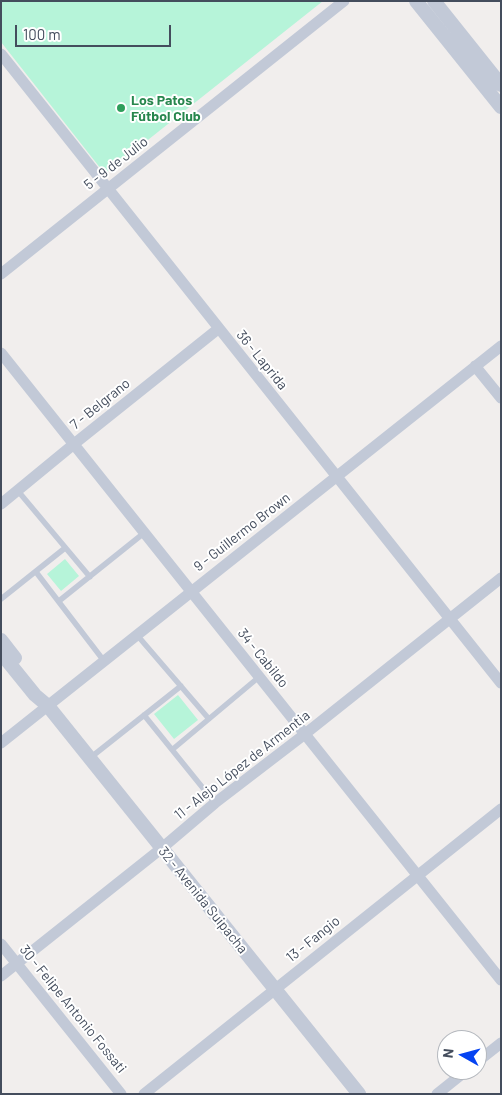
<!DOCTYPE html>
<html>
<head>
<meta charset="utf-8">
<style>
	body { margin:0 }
	#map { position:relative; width:502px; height:1095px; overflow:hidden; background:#f1eeed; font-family:Barlow,sans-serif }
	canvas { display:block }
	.frame { position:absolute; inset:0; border:2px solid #444d5d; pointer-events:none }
	.north { position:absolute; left:437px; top:1030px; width:50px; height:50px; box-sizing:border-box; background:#fff; border:1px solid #b4b8be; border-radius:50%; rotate:277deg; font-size:14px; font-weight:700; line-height:20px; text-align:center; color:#444d5d }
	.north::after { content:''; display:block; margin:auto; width:18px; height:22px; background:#0543f2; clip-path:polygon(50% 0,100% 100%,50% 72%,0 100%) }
	.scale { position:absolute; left:15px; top:25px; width:156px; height:22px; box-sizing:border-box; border:2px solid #444d5d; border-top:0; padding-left:6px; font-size:15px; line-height:18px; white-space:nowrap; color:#444d5d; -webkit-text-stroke:4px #fff; paint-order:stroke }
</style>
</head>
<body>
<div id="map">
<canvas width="502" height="1095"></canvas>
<div class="frame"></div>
<div class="north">N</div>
<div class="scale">100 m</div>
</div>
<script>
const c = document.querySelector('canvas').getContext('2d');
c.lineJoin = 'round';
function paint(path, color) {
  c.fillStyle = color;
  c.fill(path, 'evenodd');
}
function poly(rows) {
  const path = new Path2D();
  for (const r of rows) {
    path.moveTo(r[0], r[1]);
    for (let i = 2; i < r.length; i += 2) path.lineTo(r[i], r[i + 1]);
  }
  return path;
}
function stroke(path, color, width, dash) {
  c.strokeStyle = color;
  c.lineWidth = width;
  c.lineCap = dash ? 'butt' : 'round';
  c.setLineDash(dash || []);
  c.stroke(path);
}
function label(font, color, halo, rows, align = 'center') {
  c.font = font + ' Barlow,sans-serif';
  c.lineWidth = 4;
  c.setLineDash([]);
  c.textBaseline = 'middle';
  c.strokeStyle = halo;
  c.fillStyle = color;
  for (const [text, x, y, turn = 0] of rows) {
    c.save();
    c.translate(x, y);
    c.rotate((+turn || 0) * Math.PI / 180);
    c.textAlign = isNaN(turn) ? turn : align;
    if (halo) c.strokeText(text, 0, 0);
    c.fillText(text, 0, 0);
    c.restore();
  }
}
const green = poly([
	[1,1,323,1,105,174,1,42],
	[65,559,79,576,61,591,47,574],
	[178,695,198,720,174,739,154,714]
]);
const service = poly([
	[18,491,90,577],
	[36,572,104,661],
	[1,599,65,548],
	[59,601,144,533],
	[137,635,209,719],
	[144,715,215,803],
	[173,749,259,677],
	[90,758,181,686]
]);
const minor = poly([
	[1,54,501,683],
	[1,274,344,1],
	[1,353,501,980],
	[475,366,501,398],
	[1,504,74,444,218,329],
	[1,743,501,346],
	[1,944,121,1094],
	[1,976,162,848,215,803,305,734,501,578],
	[477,1062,501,1043],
	[144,1094,501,809],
	[437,1094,467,1070]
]);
const tertiary = poly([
	[416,1,501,107],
	[434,1,501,85],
	[1,640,15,658],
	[1,653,35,695,48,706,359,1094]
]);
const markers = [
	[121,108,5,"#2e9e5b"]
];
const leisureNames = [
	["Los Patos",131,100],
	["Fútbol Club",131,116]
];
const streetNames = [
	["5 - 9 de Julio",116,163,-38],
	["36 - Laprida",262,360,51],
	["7 - Belgrano",100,404,-39],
	["9 - Guillermo Brown",242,532,-38],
	["34 - Cabildo",263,658,51],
	["11 - Alejo López de Armentia",242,765,-38],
	["32 - Avenida Suipacha",203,900,51],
	["13 - Fangio",313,939,-39],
	["30 - Felipe Antonio Fossati",73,1009,51]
];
paint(green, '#b6f4d9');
stroke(service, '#c2c9d7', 5.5);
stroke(minor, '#c2c9d7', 11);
stroke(tertiary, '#c2c9d7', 14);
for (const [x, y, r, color] of markers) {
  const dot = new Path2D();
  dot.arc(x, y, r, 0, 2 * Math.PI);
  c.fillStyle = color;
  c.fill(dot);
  stroke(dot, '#fff', 2);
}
label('bold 14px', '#27864d', '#fff', leisureNames, 'left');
label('14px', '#444d5d', '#fff', streetNames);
</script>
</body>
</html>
